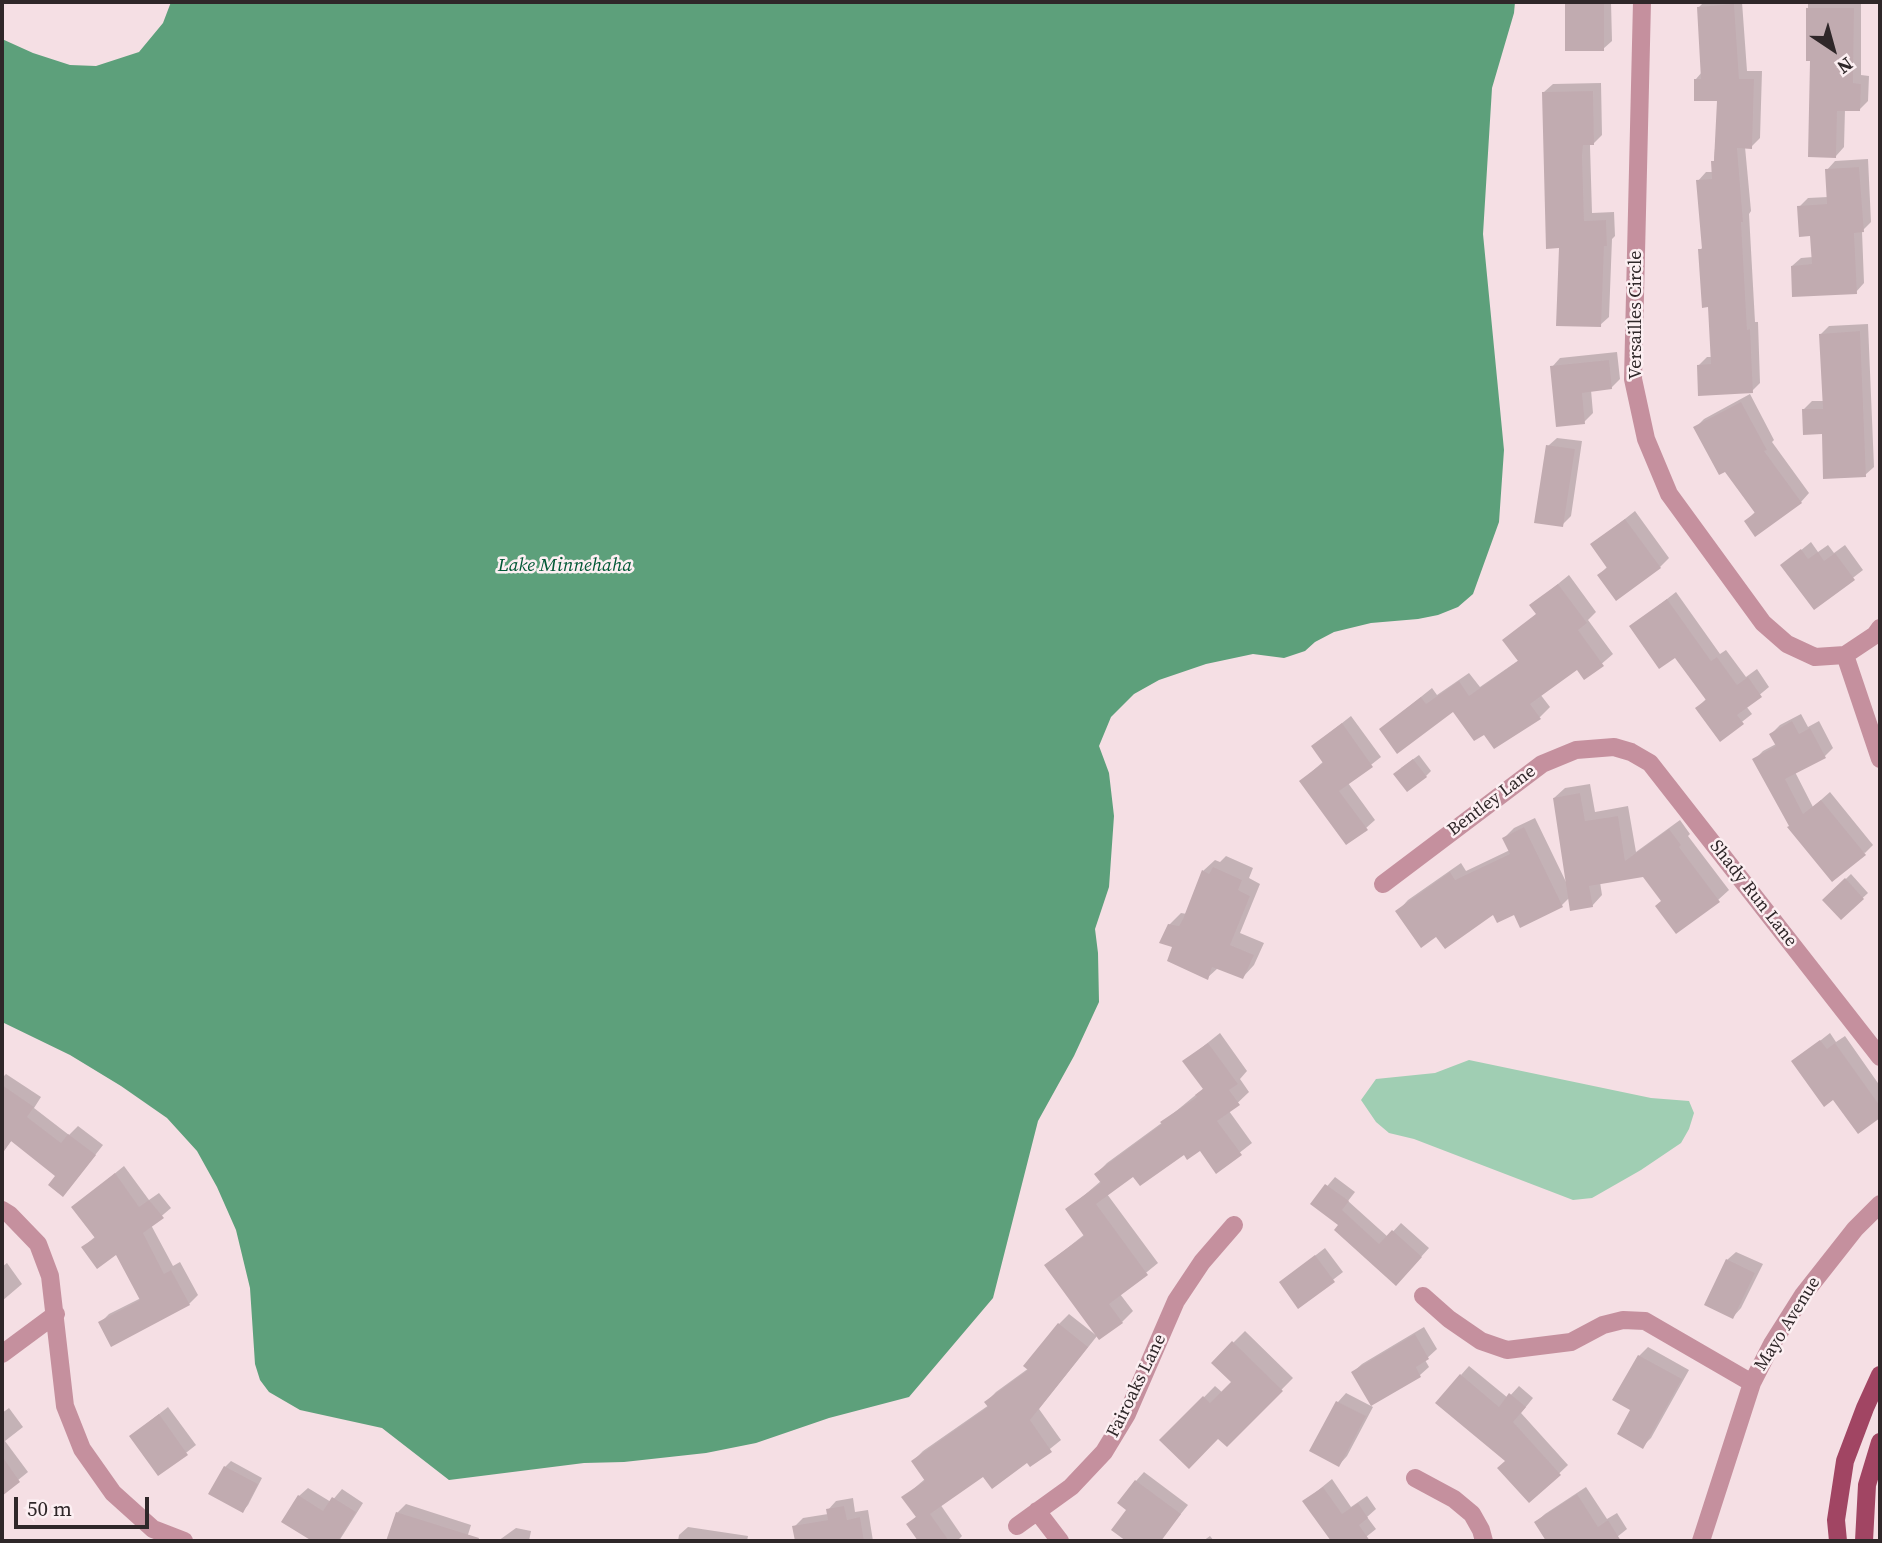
<!DOCTYPE html>
<html>
<head>
<meta charset="utf-8">
<style>
	body { margin:0 }
	#map { position:relative; width:1882px; height:1543px; overflow:hidden; background:#f5dfe4; font-family:"Source Serif 4",serif }
	canvas { display:block }
	.frame { position:absolute; inset:0; border:4px solid #2f2729; pointer-events:none }
	.north { position:absolute; left:1798px; top:14px; width:70px; height:70px; -webkit-text-stroke:5px #fceff2; paint-order:stroke; rotate:144deg; font-size:19px; font-weight:700; line-height:28px; text-align:center; color:#2f2729 }
	.north::after { content:''; display:block; margin:auto; width:24px; height:32px; background:#2f2729; clip-path:polygon(50% 0,100% 100%,50% 72%,0 100%) }
	.scale { position:absolute; left:14px; top:1497px; width:135px; height:32px; box-sizing:border-box; border:4px solid #2f2729; border-top:0; padding-left:9px; font-size:21px; line-height:24px; white-space:nowrap; color:#2f2729; -webkit-text-stroke:5px #fceff2; paint-order:stroke }
</style>
</head>
<body>
<div id="map">
<canvas width="1882" height="1543"></canvas>
<div class="frame"></div>
<div class="north">N</div>
<div class="scale">50 m</div>
</div>
<script>
const c = document.querySelector('canvas').getContext('2d');
c.lineJoin = 'round';
function paint(path, color) {
  c.fillStyle = color;
  c.fill(path, 'evenodd');
}
function poly(rows) {
  const path = new Path2D();
  for (const r of rows) {
    path.moveTo(r[0], r[1]);
    for (let i = 2; i < r.length; i += 2) path.lineTo(r[i], r[i + 1]);
  }
  return path;
}
function stroke(path, color, width, dash) {
  c.strokeStyle = color;
  c.lineWidth = width;
  c.lineCap = dash ? 'butt' : 'round';
  c.setLineDash(dash || []);
  c.stroke(path);
}
function label(font, color, halo, rows, align = 'center') {
  c.font = font + ' "Source Serif 4",serif';
  c.lineWidth = 5;
  c.setLineDash([]);
  c.textBaseline = 'middle';
  c.strokeStyle = halo;
  c.fillStyle = color;
  for (const [text, x, y, turn = 0] of rows) {
    c.save();
    c.translate(x, y);
    c.rotate((+turn || 0) * Math.PI / 180);
    c.textAlign = isNaN(turn) ? turn : align;
    if (halo) c.strokeText(text, 0, 0);
    c.fillText(text, 0, 0);
    c.restore();
  }
}
const green = poly([
	[1469,1060,1651,1098,1689,1101,1694,1113,1689,1129,1681,1143,1641,1170,1592,1198,1573,1200,1414,1139,1389,1133,1376,1122,1361,1100,1376,1079,1435,1073]
]);
const water = poly([
	[171,2,1515,2,1514,13,1492,88,1483,234,1504,450,1499,522,1473,594,1458,607,1438,615,1418,619,1371,623,1334,632,1315,642,1305,651,1284,658,1253,654,1206,664,1159,680,1134,694,1111,717,1099,746,1109,773,1114,816,1109,887,1095,929,1098,953,1099,1002,1074,1056,1038,1121,993,1298,909,1397,829,1418,756,1443,706,1453,624,1462,584,1463,449,1480,382,1428,300,1410,269,1392,260,1380,255,1364,250,1288,236,1230,217,1187,197,1151,167,1118,121,1086,70,1055,2,1022,2,39,33,53,70,65,96,66,139,52,163,23]
]);
const shadow = poly([
	[1567,2,1611,2,1612,41,1603,49,1567,49],
	[1704,2,1742,2,1747,71,1762,71,1760,138,1751,147,1745,147,1751,211,1749,214,1755,322,1758,322,1760,383,1752,391,1699,365,1707,357,1712,357,1710,305,1700,250,1704,246,1698,181,1706,172,1713,172,1719,100,1696,79,1702,72,1699,7],
	[1808,2,1861,2,1861,75,1869,76,1868,101,1859,110,1845,109,1844,147,1836,156,1812,59,1808,59],
	[1601,83,1602,135,1593,144,1590,144,1590,146,1592,213,1614,212,1615,236,1612,239,1609,317,1600,325,1544,92,1553,84],
	[1868,159,1871,222,1862,231,1864,283,1856,292,1792,266,1801,258,1813,257,1812,234,1799,207,1808,198,1828,197,1827,170,1835,161],
	[1868,324,1874,467,1865,475,1803,410,1812,401,1824,401,1821,334,1829,326],
	[1617,352,1620,379,1611,388,1591,390,1593,413,1584,422,1552,367,1560,358],
	[1750,394,1774,440,1772,442,1809,493,1801,502,1746,521,1756,511,1696,427,1704,419],
	[1557,438,1582,441,1571,516,1562,525,1548,446],
	[1635,511,1669,558,1660,567,1599,575,1608,566,1592,545],
	[1811,542,1818,552,1828,545,1834,553,1845,545,1863,570,1814,608,1783,565],
	[1569,575,1596,612,1588,620,1613,654,1585,678,1577,667,1540,694,1550,707,1540,717,1484,732,1453,709,1381,729,1432,688,1437,695,1469,673,1480,687,1519,660,1504,640,1538,613,1532,605],
	[1676,592,1720,654,1726,650,1746,677,1757,669,1769,687,1746,706,1752,714,1720,739,1697,708,1707,698,1676,655,1631,627],
	[1801,714,1808,727,1819,721,1833,748,1825,756,1795,772,1813,807,1830,792,1873,845,1865,853,1791,826,1754,760,1763,751,1776,744,1771,734,1780,725],
	[1351,716,1381,757,1348,783,1375,820,1366,828,1301,781,1324,761,1313,746],
	[1419,755,1431,771,1426,776,1401,768],
	[1590,784,1595,812,1628,806,1636,852,1680,820,1690,834,1688,836,1729,890,1718,900,1663,900,1644,875,1600,882,1602,895,1592,906,1570,897,1562,905,1515,912,1494,912,1437,934,1398,911,1408,900,1461,863,1466,871,1510,850,1504,838,1514,828,1535,818,1567,884,1554,798,1565,788],
	[1226,856,1253,868,1249,878,1260,884,1240,933,1264,943,1254,965,1243,977,1218,968,1207,978,1174,946,1169,925,1181,913,1187,914,1203,871,1215,860,1220,862],
	[1851,874,1868,893,1841,918,1824,900],
	[1220,1033,1247,1071,1240,1079,1249,1092,1229,1111,1252,1143,1216,1171,1200,1149,1184,1152,1134,1174,1107,1194,1158,1263,1120,1294,1133,1311,1122,1322,1046,1265,1085,1234,1067,1210,1101,1181,1096,1174,1107,1163,1163,1122,1204,1088,1185,1061],
	[1830,1033,1836,1042,1845,1036,1880,1086,1880,1116,1858,1132,1834,1098,1793,1062],
	[6,1074,41,1097,34,1108,69,1135,78,1126,103,1145,71,1186,12,1140,2,1153,2,1078],
	[124,1166,149,1200,159,1193,171,1208,151,1225,173,1266,180,1262,198,1295,189,1304,100,1323,109,1314,141,1298,117,1252,83,1247,96,1236,74,1207],
	[1335,1177,1355,1192,1348,1201,1388,1237,1401,1223,1429,1248,1404,1276,1312,1204],
	[1325,1248,1343,1272,1299,1306,1281,1282],
	[1736,1252,1763,1264,1741,1308,1733,1317,1727,1260],
	[7,1263,22,1284,2,1301,2,1267],
	[1069,1314,1097,1336,1039,1409,1061,1440,1030,1465,1027,1461,983,1474,940,1504,962,1536,957,1541,920,1541,908,1524,917,1516,904,1497,925,1479,913,1461,923,1451,989,1405,986,1402,996,1392,1029,1368,1059,1324],
	[1424,1327,1437,1349,1425,1360,1429,1367,1420,1375,1372,1404,1353,1372,1362,1364],
	[1245,1331,1293,1378,1227,1445,1218,1437,1162,1440,1215,1386,1223,1393,1233,1382,1213,1363],
	[1648,1347,1689,1370,1651,1438,1643,1446,1633,1409,1639,1356],
	[1469,1366,1508,1398,1519,1386,1533,1398,1521,1413,1568,1465,1530,1501,1461,1375],
	[1346,1393,1373,1407,1347,1456,1339,1465,1312,1451,1338,1402],
	[168,1407,196,1445,159,1474,131,1436],
	[9,1408,23,1427,5,1441,28,1472,2,1493,2,1413],
	[231,1461,262,1478,248,1505,243,1511,225,1467],
	[1144,1472,1188,1505,1159,1541,1150,1536,1146,1541,1129,1541,1113,1530,1128,1509,1136,1481],
	[1332,1479,1351,1507,1367,1496,1376,1509,1367,1517,1376,1529,1361,1541,1333,1541,1305,1501],
	[1586,1487,1607,1519,1617,1513,1627,1529,1612,1541,1562,1541,1560,1538,1548,1541,1536,1522,1545,1514],
	[308,1488,331,1502,342,1489,363,1503,339,1541,316,1541,284,1522,299,1496],
	[853,1498,855,1512,868,1510,873,1541,796,1541,794,1527,803,1518,828,1514,828,1510,836,1501],
	[406,1504,471,1525,466,1541,388,1541,397,1513],
	[688,1527,748,1536,747,1541,678,1541,679,1535],
	[516,1528,531,1531,529,1541,498,1541],
	[1210,1536,1214,1541,1203,1541]
]);
const building = poly([
	[1565,2,1604,2,1604,51,1565,51],
	[1734,4,1739,79,1754,79,1752,149,1737,148,1743,222,1741,222,1747,330,1750,329,1753,393,1698,396,1697,365,1711,364,1708,307,1702,308,1698,249,1702,249,1696,180,1712,179,1711,161,1714,161,1717,101,1694,101,1694,79,1701,79,1697,7],
	[1806,8,1854,8,1853,83,1861,84,1860,111,1837,111,1836,158,1808,157,1810,61,1806,61],
	[1593,91,1594,145,1583,145,1582,156,1584,221,1606,220,1607,246,1604,246,1601,327,1556,326,1559,248,1546,249,1542,92],
	[1859,167,1864,232,1854,233,1857,294,1792,297,1791,266,1812,264,1810,236,1799,237,1797,206,1827,204,1825,169],
	[1860,331,1866,477,1823,479,1822,434,1803,435,1802,409,1823,409,1819,334],
	[1609,360,1612,389,1582,393,1585,424,1556,427,1550,366],
	[1741,402,1767,450,1764,451,1802,503,1755,537,1744,521,1755,513,1725,472,1719,475,1693,427],
	[1546,445,1575,449,1563,527,1534,523],
	[1625,519,1661,568,1616,601,1597,575,1607,568,1590,544],
	[1801,549,1808,559,1818,552,1824,561,1835,553,1855,580,1814,610,1780,565],
	[1558,584,1587,623,1578,630,1604,666,1584,680,1577,670,1530,704,1541,719,1494,749,1484,735,1474,741,1453,712,1397,754,1379,729,1421,697,1426,704,1459,681,1469,696,1518,661,1502,640,1536,614,1529,605],
	[1667,599,1711,661,1717,657,1737,685,1748,677,1762,697,1737,715,1744,724,1720,742,1695,708,1706,700,1675,658,1659,669,1629,626],
	[1792,721,1799,734,1810,728,1826,758,1785,779,1803,814,1821,800,1866,855,1832,882,1787,827,1789,826,1752,759,1776,746,1769,734],
	[1342,723,1373,767,1339,791,1368,830,1346,845,1299,781,1323,763,1311,746],
	[1413,759,1427,777,1407,792,1393,774],
	[1580,793,1585,821,1618,816,1625,861,1669,829,1681,845,1679,847,1720,902,1676,934,1655,906,1661,901,1643,877,1589,886,1593,907,1570,911,1553,798],
	[1524,827,1563,907,1520,928,1514,915,1497,923,1493,915,1445,949,1436,937,1421,948,1395,911,1450,872,1455,880,1510,854,1502,838],
	[1213,867,1242,880,1238,890,1250,896,1230,945,1254,955,1243,979,1212,967,1208,980,1167,961,1172,947,1159,943,1168,924,1179,926,1183,919,1202,870,1209,874],
	[1845,878,1864,899,1841,920,1822,900],
	[1820,1040,1827,1049,1835,1043,1880,1106,1880,1118,1858,1134,1833,1100,1824,1107,1791,1061],
	[1208,1043,1238,1084,1229,1090,1240,1105,1217,1121,1242,1155,1216,1174,1200,1151,1187,1160,1184,1155,1140,1186,1133,1177,1096,1204,1148,1275,1109,1304,1123,1323,1099,1340,1044,1265,1084,1236,1065,1209,1101,1183,1094,1174,1162,1124,1160,1122,1197,1097,1195,1095,1203,1089,1182,1061],
	[2,1085,34,1107,27,1117,61,1143,68,1134,96,1155,63,1197,48,1185,55,1176,11,1141,2,1154],
	[115,1173,139,1207,149,1200,164,1218,143,1233,164,1274,171,1270,190,1305,111,1347,98,1322,140,1300,116,1255,97,1269,81,1247,95,1238,71,1207],
	[1325,1184,1349,1201,1342,1210,1379,1244,1392,1230,1422,1257,1396,1286,1334,1230,1338,1225,1310,1204],
	[1315,1255,1335,1282,1298,1309,1279,1282],
	[1726,1259,1755,1273,1733,1319,1704,1305],
	[1058,1323,1088,1347,1030,1420,1052,1452,1030,1467,1027,1463,992,1489,983,1477,930,1514,949,1541,918,1541,906,1524,916,1517,901,1497,925,1481,911,1461,988,1407,984,1402,1028,1370,1023,1366],
	[1415,1334,1429,1359,1416,1367,1421,1377,1371,1406,1351,1372],
	[1232,1341,1283,1391,1227,1447,1218,1439,1189,1469,1159,1440,1203,1396,1210,1403,1231,1382,1211,1363],
	[1638,1355,1682,1379,1643,1449,1617,1434,1630,1410,1612,1400],
	[1460,1374,1499,1407,1509,1393,1526,1407,1513,1422,1561,1475,1529,1503,1497,1468,1505,1461,1435,1403],
	[1336,1401,1366,1416,1339,1467,1309,1451],
	[159,1414,188,1455,158,1476,129,1436],
	[2,1456,20,1482,2,1496],
	[224,1466,258,1484,243,1513,208,1494],
	[1135,1480,1181,1514,1161,1541,1126,1541,1111,1530,1126,1510,1117,1503],
	[1323,1487,1342,1514,1358,1503,1368,1518,1359,1525,1370,1541,1331,1541,1302,1501],
	[1577,1494,1598,1527,1608,1520,1621,1541,1546,1541,1534,1522],
	[298,1495,323,1511,332,1497,356,1512,338,1541,312,1541,281,1522],
	[844,1506,847,1520,860,1517,864,1541,795,1541,792,1526,828,1520,826,1509],
	[396,1512,479,1538,478,1541,386,1541]
]);
const minor = poly([
	[1642,2,1633,379,1646,439,1669,494,1763,623,1787,644,1815,657,1845,655,1875,635,1880,628],
	[1845,655,1880,759],
	[1383,884,1542,764,1576,750,1614,747,1631,752,1650,763,1880,1057],
	[2,1210,10,1215,38,1244,50,1276,65,1406,82,1449,113,1493,153,1529,184,1541],
	[1423,1296,1449,1319,1481,1341,1507,1350,1571,1342,1603,1325,1623,1320,1645,1321,1752,1383],
	[2,1354,56,1314],
	[1415,1478,1454,1499,1472,1514,1481,1530,1484,1541],
	[1037,1511,1060,1541],
	[1017,1526,1071,1487,1104,1452,1127,1414,1176,1301,1202,1262,1234,1225],
	[1701,1541,1752,1383,1772,1344,1803,1295,1855,1229,1880,1204]
]);
const major = poly([
	[1838,1541,1836,1520,1845,1461,1865,1408,1880,1375],
	[1864,1541,1867,1485,1880,1442]
]);
const streetNames = [
	["Versailles Circle",1636,315,-90],
	["Bentley Lane",1492,801,-37],
	["Shady Run Lane",1753,894,52],
	["Mayo Avenue",1788,1324,-58],
	["Fairoaks Lane",1137,1386,-64]
];
const waterNames = [
	["Lake Minnehaha",565,566]
];
paint(green, '#a0ceb3');
paint(water, '#5da07b');
paint(shadow, '#0003');
paint(building, '#c1abb0');
stroke(minor, '#c5909e', 18);
stroke(major, '#a14563', 18);
label('18px', '#2f2729', '#fceff2', streetNames);
label('italic 19px', '#005835', '#fceff2', waterNames);
</script>
</body>
</html>
